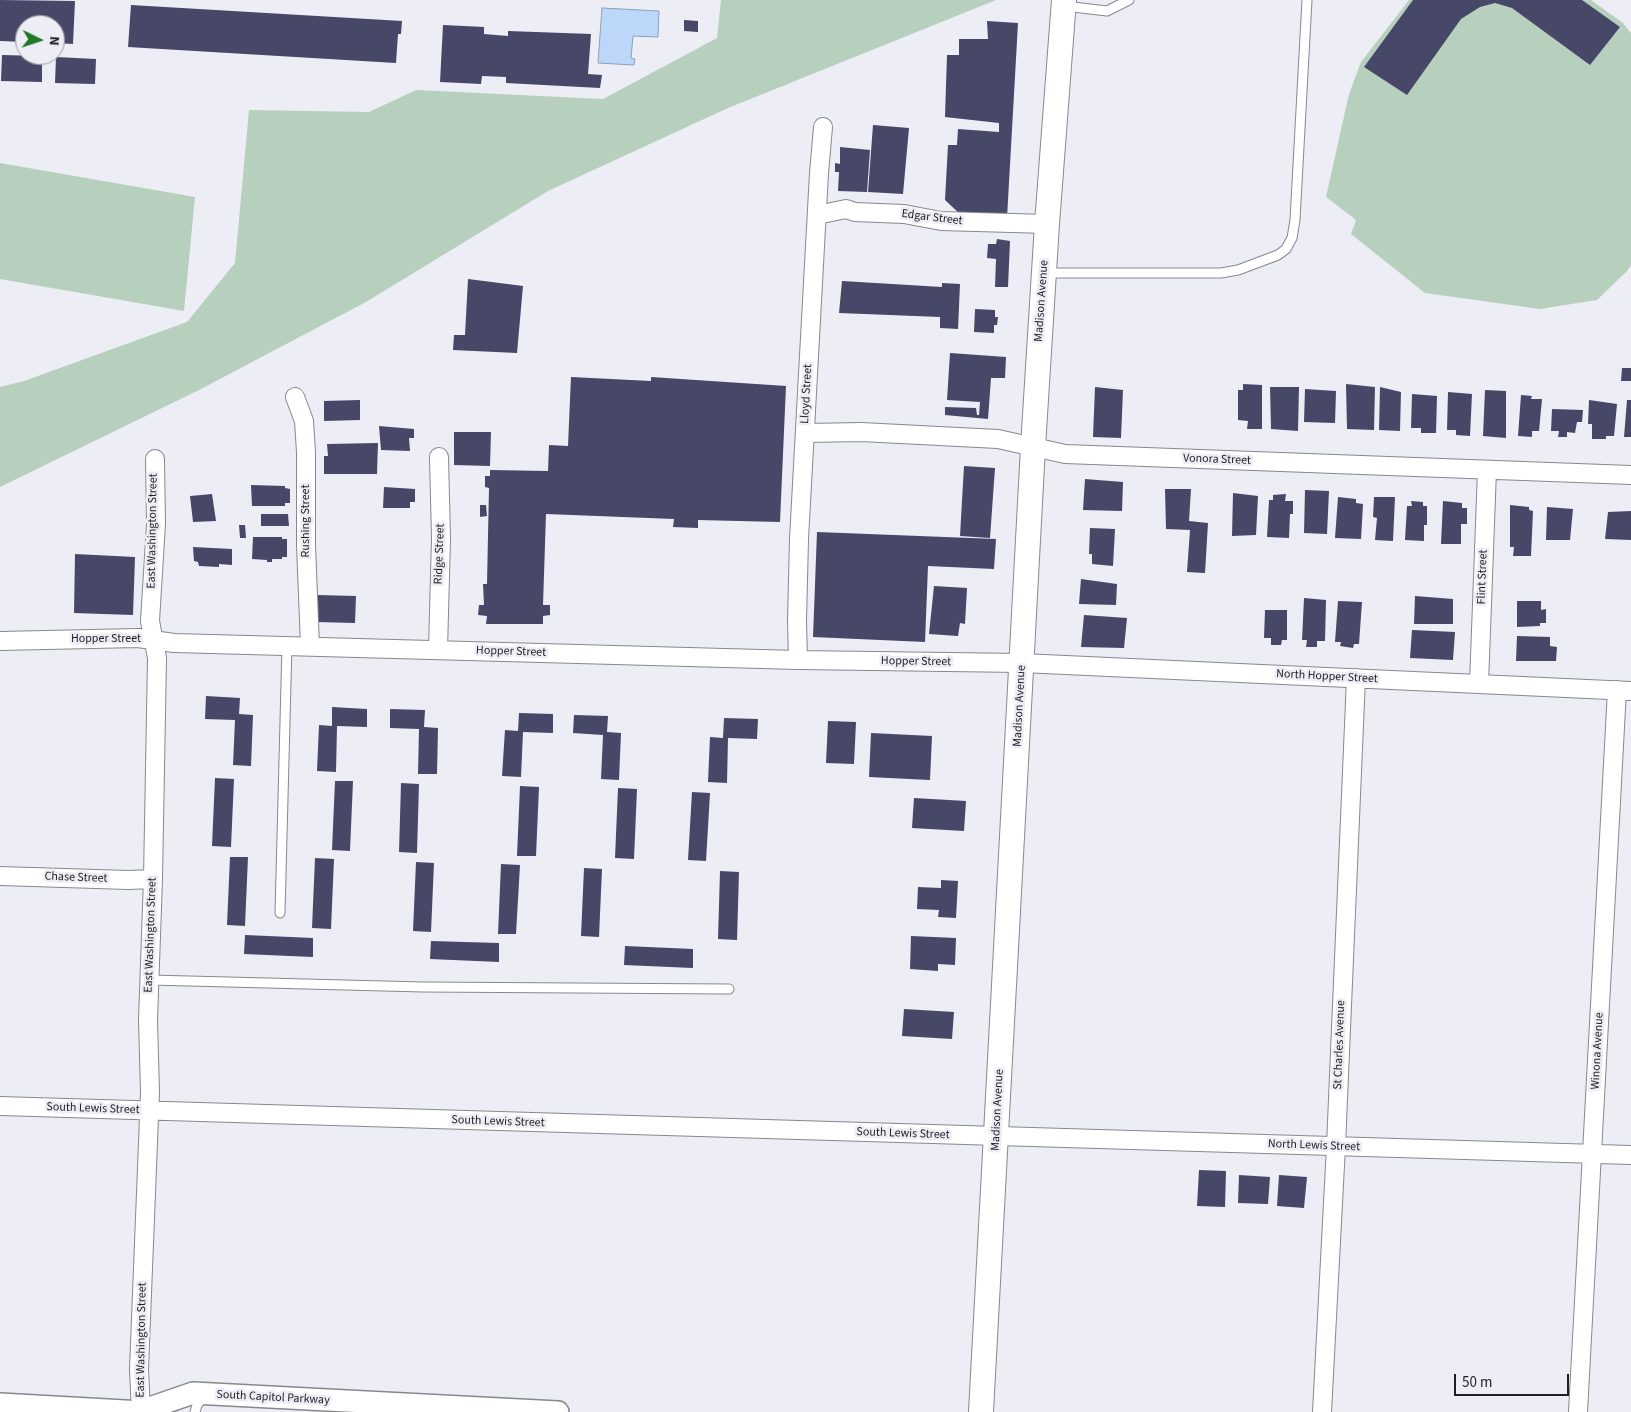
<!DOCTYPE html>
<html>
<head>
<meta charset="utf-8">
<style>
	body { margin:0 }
	#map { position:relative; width:1631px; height:1412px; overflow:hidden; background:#ecedf5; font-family:"Source Sans 3",sans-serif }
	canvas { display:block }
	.north { position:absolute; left:15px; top:15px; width:50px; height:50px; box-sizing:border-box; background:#ecedf5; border:1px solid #9a9aa0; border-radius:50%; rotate:94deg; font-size:14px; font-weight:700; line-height:20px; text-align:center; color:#1e1e21 }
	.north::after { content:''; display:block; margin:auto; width:18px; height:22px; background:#237824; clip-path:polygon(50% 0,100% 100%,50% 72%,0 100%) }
	.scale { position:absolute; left:1454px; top:1374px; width:115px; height:22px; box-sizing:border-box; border:2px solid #1e1e21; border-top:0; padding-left:6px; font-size:15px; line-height:18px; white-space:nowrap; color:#1e1e21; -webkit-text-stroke:4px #ecedf5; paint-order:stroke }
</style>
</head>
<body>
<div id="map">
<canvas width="1631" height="1412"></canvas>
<div class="north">N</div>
<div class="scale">50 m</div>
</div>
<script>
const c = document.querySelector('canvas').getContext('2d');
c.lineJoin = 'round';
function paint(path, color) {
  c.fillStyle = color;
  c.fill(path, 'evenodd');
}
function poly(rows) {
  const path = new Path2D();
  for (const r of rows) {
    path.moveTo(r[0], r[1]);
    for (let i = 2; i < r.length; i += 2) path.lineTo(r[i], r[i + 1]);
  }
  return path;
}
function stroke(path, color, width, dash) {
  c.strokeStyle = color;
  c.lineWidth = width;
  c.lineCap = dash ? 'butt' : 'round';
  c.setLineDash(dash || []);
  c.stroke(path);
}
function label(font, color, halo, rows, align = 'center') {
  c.font = font + ' "Source Sans 3",sans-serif';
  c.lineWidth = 5;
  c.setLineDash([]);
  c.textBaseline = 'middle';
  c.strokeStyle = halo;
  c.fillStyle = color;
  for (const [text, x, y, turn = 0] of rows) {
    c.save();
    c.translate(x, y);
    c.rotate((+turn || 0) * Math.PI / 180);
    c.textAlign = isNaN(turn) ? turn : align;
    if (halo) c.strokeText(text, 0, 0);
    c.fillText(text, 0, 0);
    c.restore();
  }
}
const green = poly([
	[721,0,996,0,728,108,548,191,366,302,199,390,0,487,0,387,24,381,187,322,235,263,249,110,369,112,416,90,603,99,717,38],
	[1409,0,1591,0,1623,23,1631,33,1631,265,1627,271,1597,300,1540,309,1425,293,1351,234,1356,220,1326,197,1349,94,1361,62],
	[0,163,195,197,184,311,0,279]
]);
const water = poly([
	[602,8,659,11,658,37,633,36,631,58,635,59,634,65,598,63,602,8]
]);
const building = poly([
	[0,0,75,1,73,44,55,43,55,25,25,25,25,42,0,41],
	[1413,0,1582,0,1620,27,1590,65,1512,8,1495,3,1480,7,1461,19,1407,95,1364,67],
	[131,5,402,21,401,34,398,34,396,63,128,47],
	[684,20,698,21,698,32,684,31],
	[987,21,1018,23,1007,218,961,215,945,200,948,145,957,145,958,129,999,132,999,123,945,117,947,55,959,55,959,39,988,39],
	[443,25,484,27,484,34,508,36,508,31,591,34,588,74,602,75,600,88,506,83,506,77,482,76,481,84,440,82],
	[2,55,42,56,42,82,1,81],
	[56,57,96,59,95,84,55,83],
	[873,125,909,128,903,194,868,192],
	[840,147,870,150,867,192,838,191,839,172,835,172,835,163,840,164],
	[997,239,1010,241,1008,287,995,287,996,259,987,258,988,244,996,244],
	[468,279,523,286,517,353,453,350,454,335,465,335],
	[842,281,942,287,942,283,960,284,958,329,940,328,940,317,839,313],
	[975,309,995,310,995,317,998,317,997,325,994,325,994,333,974,332],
	[950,353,1006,357,1005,378,991,378,988,419,945,415,945,407,976,408,977,415,979,415,980,402,947,400],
	[1622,368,1631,368,1631,381,1621,381],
	[571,377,651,381,651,377,786,386,780,522,698,520,698,528,673,527,674,519,546,514,543,605,550,605,550,615,543,616,543,624,486,624,487,616,478,615,479,605,484,605,483,584,487,584,489,488,485,487,485,476,490,476,490,470,548,471,549,445,568,446],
	[1243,384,1262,385,1262,429,1247,429,1248,421,1238,420,1238,390,1243,390],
	[1346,384,1375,387,1374,430,1347,429],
	[1095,387,1123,390,1121,438,1093,437],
	[1270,387,1299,387,1298,431,1271,429],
	[1380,387,1401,392,1400,431,1379,430],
	[1305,389,1336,391,1335,423,1304,422],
	[1485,390,1506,391,1506,438,1483,436],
	[1448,392,1472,394,1470,436,1456,435,1456,430,1447,430],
	[1412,394,1437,396,1436,433,1421,433,1421,428,1411,428],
	[1521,395,1532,396,1531,399,1542,399,1539,431,1532,431,1532,437,1518,436],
	[360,400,360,420,324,421,324,401],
	[1589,400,1617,404,1614,436,1606,436,1606,439,1592,439,1592,424,1588,424],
	[1627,400,1631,400,1631,437,1624,437],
	[1552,409,1583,410,1582,422,1577,422,1575,433,1567,432,1567,437,1558,437,1559,431,1551,431],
	[379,426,414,429,414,438,409,438,410,451,381,450],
	[454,432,491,432,490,466,454,465],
	[378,443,377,474,324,474,324,456,328,456,327,444],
	[964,466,995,468,990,538,960,536],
	[1085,479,1123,482,1122,511,1083,510],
	[251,485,285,486,285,488,290,489,290,503,285,503,285,506,252,506],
	[384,487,415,489,415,502,410,502,410,508,383,508],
	[1165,489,1191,489,1189,521,1208,523,1205,573,1187,572,1190,530,1166,529],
	[1305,490,1329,491,1327,534,1304,533],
	[1233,493,1258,496,1256,535,1232,536],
	[212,494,216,521,193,522,190,496],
	[1286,494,1285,501,1293,501,1293,514,1290,514,1289,538,1267,537,1269,500,1273,500,1273,495],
	[1338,497,1356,499,1356,503,1363,504,1361,539,1335,538],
	[1374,497,1395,497,1393,541,1375,540,1377,518,1373,517],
	[1411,501,1423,502,1423,506,1427,506,1427,525,1424,525,1424,541,1405,540,1407,506,1412,506],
	[1443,501,1462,503,1462,508,1467,508,1467,524,1461,524,1461,544,1441,544],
	[480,505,486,505,487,516,480,517],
	[1510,505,1529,507,1529,510,1533,511,1531,556,1513,556,1514,547,1510,547],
	[1547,507,1573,509,1570,540,1546,540],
	[1631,511,1631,540,1605,539,1608,512],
	[261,514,288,514,289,526,261,526],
	[239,525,245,525,246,538,240,538],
	[1090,528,1115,529,1113,566,1092,564,1092,554,1089,554],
	[817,532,996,539,994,569,928,566,925,642,813,637],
	[253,537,282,537,282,539,287,539,287,557,282,557,282,559,272,559,272,562,267,562,267,560,252,559],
	[193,547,232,549,232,565,219,564,219,567,199,566,198,562,194,561],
	[75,554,135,557,133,615,74,613],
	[1081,579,1117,584,1116,605,1079,604],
	[934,586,967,588,965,624,960,623,958,636,929,634],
	[317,595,356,596,355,623,317,622],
	[1415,596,1453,599,1453,624,1414,624],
	[1304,598,1326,600,1325,641,1317,641,1317,647,1306,647,1307,640,1302,640],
	[1338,601,1362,602,1359,644,1354,644,1353,648,1340,646,1341,642,1335,642],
	[1517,601,1541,601,1541,610,1546,609,1546,623,1540,623,1540,626,1517,627],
	[1265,610,1287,610,1287,640,1282,640,1281,645,1271,645,1271,638,1264,638],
	[1084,615,1127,618,1124,648,1081,647],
	[1412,630,1455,632,1453,660,1410,658],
	[1517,636,1550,637,1550,646,1557,647,1556,661,1516,661],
	[206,696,240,698,239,714,253,715,251,766,233,765,235,720,205,719],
	[332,707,367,709,367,727,337,726,336,772,317,771,319,725,332,726],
	[390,709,425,710,424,727,438,728,437,774,418,774,419,729,390,728],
	[519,713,553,714,553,733,523,732,521,777,502,776,505,730,518,731],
	[574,715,608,716,607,732,621,733,619,780,601,779,603,735,573,733],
	[724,718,758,719,757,739,728,738,727,783,708,782,710,737,723,738],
	[828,721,856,722,854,764,826,763],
	[871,733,932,736,930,780,869,777],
	[215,778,234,779,231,847,212,846],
	[335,781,353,781,350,851,332,850],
	[401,783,419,784,417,853,399,852],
	[520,786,539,787,536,856,517,856],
	[618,788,637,789,634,859,615,858],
	[692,792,710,793,706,861,688,860],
	[914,798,966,801,964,831,912,828],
	[230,857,248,857,245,926,227,925],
	[315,858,334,859,331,929,312,928],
	[416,862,434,863,431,932,413,931],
	[501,864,520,865,516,934,498,934],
	[584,868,602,869,599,937,581,936],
	[720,871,739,872,737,940,718,939],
	[941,880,958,881,956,918,938,917,939,910,917,909,918,887,941,888],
	[245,935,313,938,313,957,244,954],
	[911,936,956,938,955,965,938,964,938,971,910,969],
	[431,941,499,943,499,962,430,959],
	[625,946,693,949,693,968,624,965],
	[904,1009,954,1012,952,1039,902,1036],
	[1199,1170,1226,1171,1225,1207,1197,1206],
	[1239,1175,1270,1177,1268,1204,1238,1203],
	[1279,1175,1307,1177,1304,1208,1277,1206]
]);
const service = poly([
	[1064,6,1107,11,1129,0],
	[1044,273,1221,273,1238,270,1278,255,1286,249,1292,238,1295,220,1307,0],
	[280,913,287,645],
	[150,980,423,987,729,989],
	[195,1412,197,1405,204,1396]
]);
const minor = poly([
	[817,215,846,209,855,212,904,214,941,221,1047,224],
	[295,397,304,421,306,452,306,545,310,646],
	[806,433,861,432,998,439,1065,454,1631,475],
	[0,641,138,638,174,643,798,660,1022,663,1631,691],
	[438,650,441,538,439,457],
	[798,660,797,621,799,539,819,173,823,127],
	[1479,684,1487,470],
	[0,876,128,880,153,879],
	[0,1106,1631,1155],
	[141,1412,139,1369,150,1092,148,1020,153,879,157,658,150,621,156,524,155,459],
	[1322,1412,1336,1146,1356,678],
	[1578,1412,1617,690]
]);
const tertiary = poly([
	[0,1404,143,1412],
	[141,1411,193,1393,558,1412]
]);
const secondary = poly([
	[981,1412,1033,447,1047,224,1064,0]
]);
const streetNames = [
	["Edgar Street",932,218,7],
	["Madison Avenue",1042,301,-86],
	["Lloyd Street",807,394,-87],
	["Vonora Street",1217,460,2],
	["Rushing Street",306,521,-90],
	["East Washington Street",153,531,-89],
	["Ridge Street",440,554,-88],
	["Flint Street",1483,577,-88],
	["Hopper Street",106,639],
	["Hopper Street",511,652,2],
	["Hopper Street",916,662,1],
	["North Hopper Street",1327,677,3],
	["Madison Avenue",1020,706,-87],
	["Chase Street",76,878,2],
	["East Washington Street",151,935,-88],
	["St Charles Avenue",1340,1045,-88],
	["Winona Avenue",1598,1051,-87],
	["South Lewis Street",93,1109,2],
	["Madison Avenue",998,1110,-87],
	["South Lewis Street",498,1122,2],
	["South Lewis Street",903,1134,2],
	["North Lewis Street",1314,1146,2],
	["East Washington Street",142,1340,-89],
	["South Capitol Parkway",273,1398,3]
];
paint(green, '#b7d0be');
paint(water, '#bcd7f9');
stroke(water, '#8da0b8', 1);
paint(building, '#474768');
stroke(service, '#87888f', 11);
stroke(minor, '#87888f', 20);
stroke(tertiary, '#87888f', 24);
stroke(secondary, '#87888f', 26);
stroke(service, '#fff', 9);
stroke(minor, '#fff', 18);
stroke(tertiary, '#fff', 21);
stroke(secondary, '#fff', 24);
label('12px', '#1e1e21', '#ecedf5', streetNames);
</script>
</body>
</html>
